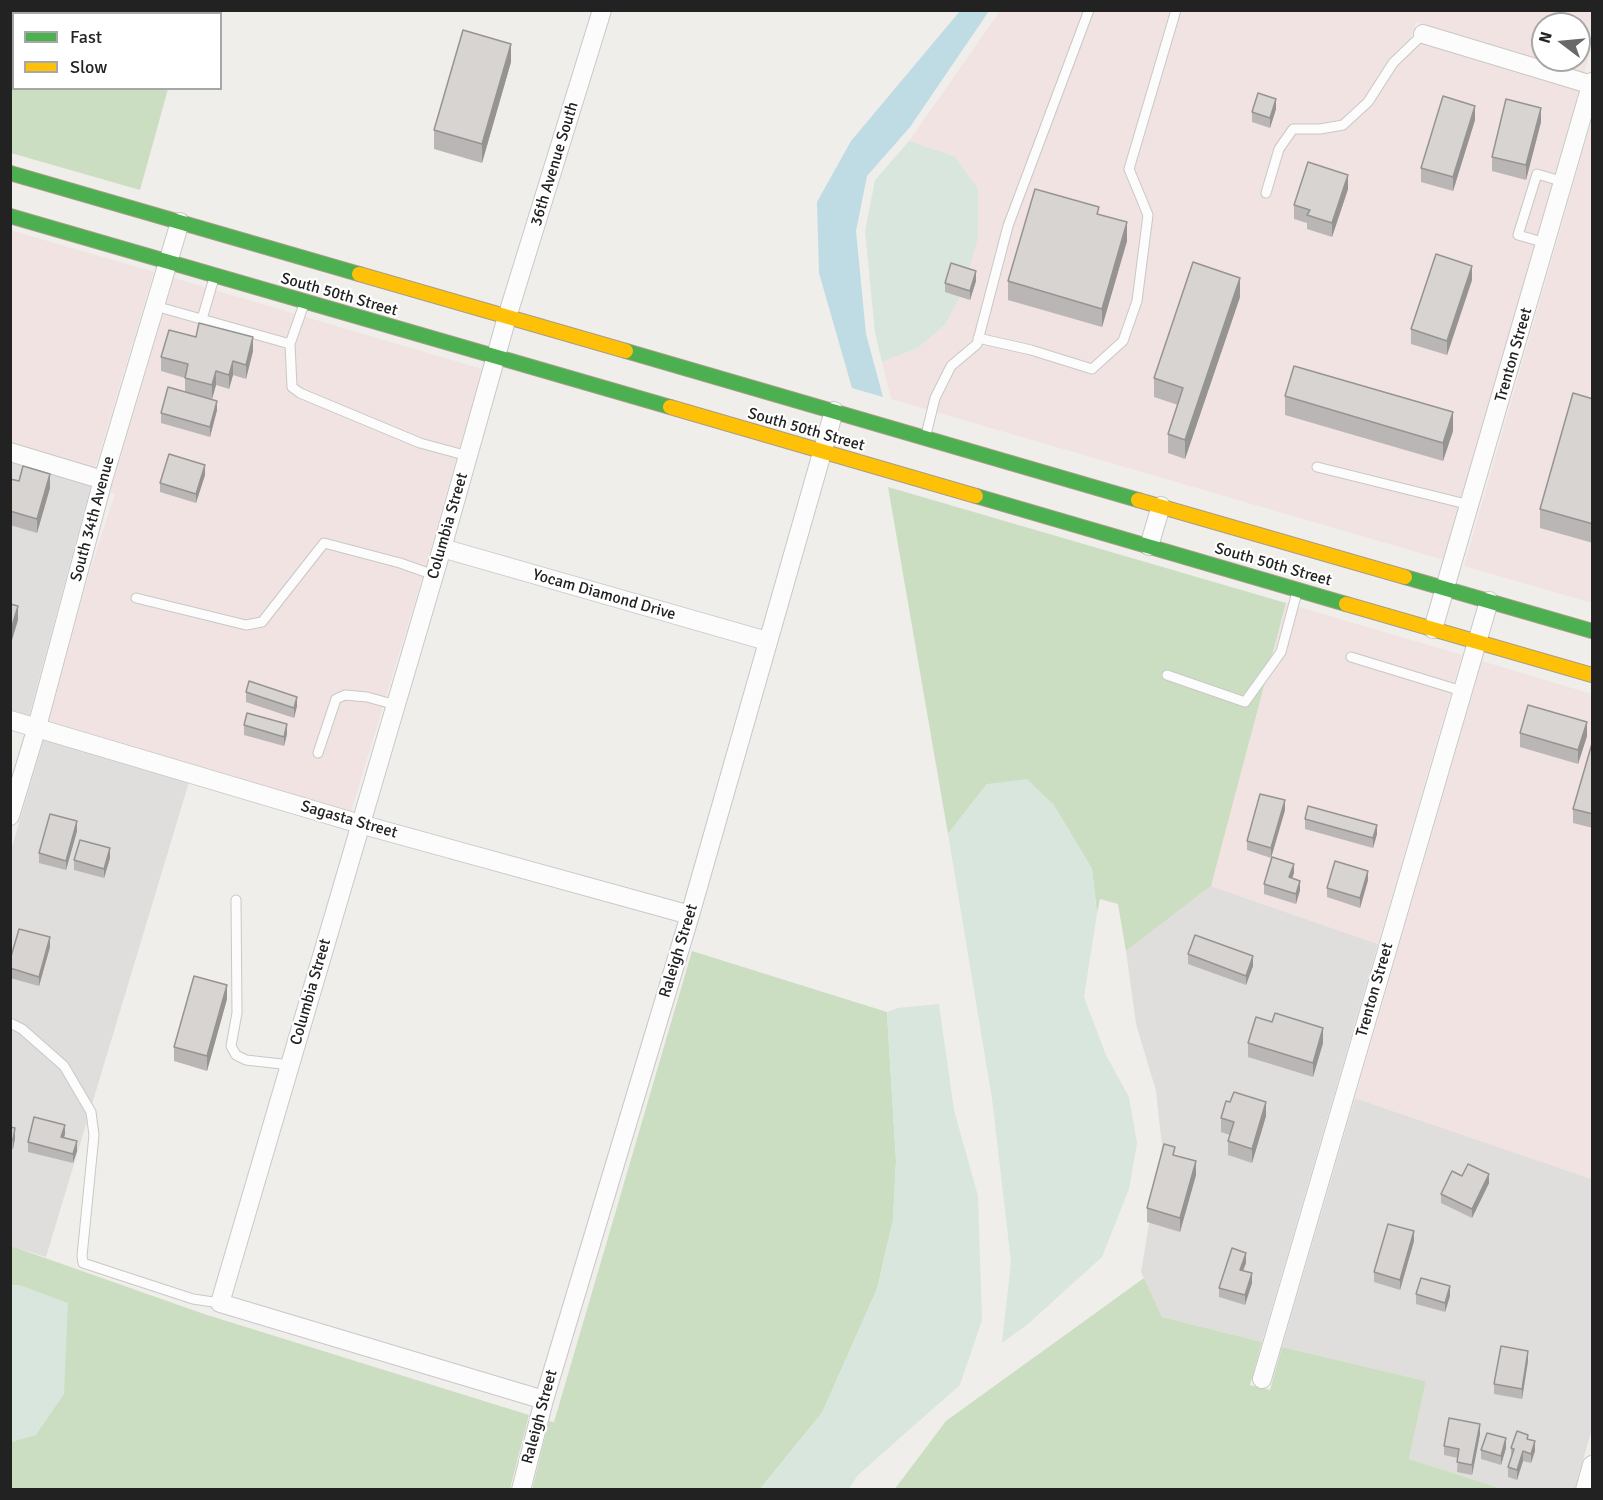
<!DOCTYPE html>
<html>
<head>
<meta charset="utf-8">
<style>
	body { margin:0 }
	#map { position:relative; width:1603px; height:1500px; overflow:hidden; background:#f0eeeb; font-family:Signika,sans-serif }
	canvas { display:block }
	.frame { position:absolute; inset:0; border:12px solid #222; pointer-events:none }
	.legend { position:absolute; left:12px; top:12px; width:210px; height:78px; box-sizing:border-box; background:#fff; border:2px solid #a7a7a7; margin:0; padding:8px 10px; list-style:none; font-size:18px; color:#222 }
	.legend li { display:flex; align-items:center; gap:12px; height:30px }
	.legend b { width:30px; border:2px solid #a7a7a7 }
	.north { position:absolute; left:1531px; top:12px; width:60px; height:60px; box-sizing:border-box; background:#fff; border:2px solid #a7a7a7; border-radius:50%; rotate:286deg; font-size:16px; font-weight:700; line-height:24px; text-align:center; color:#222 }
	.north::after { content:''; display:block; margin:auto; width:21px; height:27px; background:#6a6968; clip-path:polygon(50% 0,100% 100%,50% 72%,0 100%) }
</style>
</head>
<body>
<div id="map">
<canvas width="1603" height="1500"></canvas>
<div class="frame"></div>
<ul class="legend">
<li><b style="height:8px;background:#4caf50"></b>Fast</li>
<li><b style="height:8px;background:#ffc107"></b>Slow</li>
</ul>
<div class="north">N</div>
</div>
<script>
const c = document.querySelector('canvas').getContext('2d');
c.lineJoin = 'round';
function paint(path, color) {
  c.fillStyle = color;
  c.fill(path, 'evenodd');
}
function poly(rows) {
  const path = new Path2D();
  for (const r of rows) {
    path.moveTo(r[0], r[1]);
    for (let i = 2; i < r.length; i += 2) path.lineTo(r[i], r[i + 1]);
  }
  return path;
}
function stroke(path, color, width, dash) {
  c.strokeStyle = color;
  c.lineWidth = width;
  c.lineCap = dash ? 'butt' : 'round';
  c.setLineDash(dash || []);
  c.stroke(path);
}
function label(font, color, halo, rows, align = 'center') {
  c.font = font + ' Signika,sans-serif';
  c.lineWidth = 4.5;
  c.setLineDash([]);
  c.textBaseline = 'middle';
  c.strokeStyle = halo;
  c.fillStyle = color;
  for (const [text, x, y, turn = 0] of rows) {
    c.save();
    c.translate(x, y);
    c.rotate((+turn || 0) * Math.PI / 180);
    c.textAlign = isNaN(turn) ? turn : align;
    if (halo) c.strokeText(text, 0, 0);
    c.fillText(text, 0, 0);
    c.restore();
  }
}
const residential = poly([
	[10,462,91,486,29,716,11,710],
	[44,739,189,782,46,1257,11,1246,10,853],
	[1211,886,1378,944,1262,1342,1162,1317,1141,1272,1162,1146,1156,1091,1136,1024,1126,951],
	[1355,1098,1592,1179,1592,1428,1575,1489,1503,1489,1409,1459,1426,1381,1282,1347]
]);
const commercial = poly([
	[1000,11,1592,11,1592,45,1584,73,1416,22,1410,39,1579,91,1444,560,891,399,882,362,918,348,945,325,963,291,954,156,909,141],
	[1543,24,1579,24,1579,60,1543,60],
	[1592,119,1592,603,1464,566],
	[10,230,154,272,95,468,11,443],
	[174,278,482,369,432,545,351,812,49,721,89,573,115,494,110,492],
	[1286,603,1462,655,1378,944,1211,886],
	[1482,661,1592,694,1592,1179,1355,1098]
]);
const forest = poly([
	[10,11,189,11,188,14,14,14,14,88,168,89,140,190,11,153],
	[888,487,1286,603,1211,886,1126,951,1118,904,1100,899,1097,914,1092,869,1053,804,987,784,948,834],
	[692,951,887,1012,896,1161,893,1220,877,1289,822,1413,760,1489,532,1490,549,1421,554,1422],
	[11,1246,204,1314,529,1415,510,1489,11,1489,11,1442,36,1434,22,1286,11,1285],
	[1144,1278,1162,1317,1262,1342,1250,1385,1270,1390,1282,1347,1426,1381,1409,1459,1503,1489,894,1490,946,1421]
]);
const wetland = poly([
	[909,141,954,156,978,189,978,237,963,291,945,325,918,348,882,362,875,333,865,231,875,180],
	[1027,779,1053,804,1092,869,1097,914,1084,997,1106,1055,1129,1097,1137,1143,1129,1189,1102,1257,1028,1324,1002,1343,1011,1262,992,1099,948,834,987,784],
	[939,1004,954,1110,978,1196,982,1320,960,1385,858,1475,849,1489,760,1489,822,1413,877,1289,893,1220,896,1161,887,1012,898,1008],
	[11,1285,22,1286,68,1303,64,1394,36,1435,11,1442]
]);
const water = poly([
	[960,11,989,11,910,127,867,176,856,231,866,334,883,397,852,388,819,273,817,202,851,141]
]);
const lane = poly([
	[1266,193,1279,149,1293,129,1320,129,1343,125,1368,102,1393,63,1423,34],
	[1546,243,1518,235,1537,174,1564,182],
	[155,306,290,344,292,387,300,393,420,443,468,456],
	[202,319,214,278],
	[978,338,1031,350,1092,369,1123,341,1137,301,1148,215,1129,169,1176,10],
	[290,344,304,304],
	[926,435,935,398,951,366,977,344,1008,226,1089,10],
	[1317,467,1470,505],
	[136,598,246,625,262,622,324,543,400,563,434,575],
	[1351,657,1462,691],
	[1167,675,1245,702,1281,652,1297,592],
	[318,753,336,699,345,695,367,697,396,705],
	[236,900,237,1013,231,1046,236,1055,246,1060,290,1065],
	[10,1023,22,1029,64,1066,91,1112,94,1135,82,1256,83,1263,193,1299,220,1303]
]);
const street = poly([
	[1423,34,1592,85],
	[10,452,103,480],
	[1149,546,1161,506],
	[442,548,767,641],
	[1433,629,1592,82],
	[10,720,360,824,690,915],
	[10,816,37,727,103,480,180,222],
	[1262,1379,1489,601],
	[544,1400,220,1303,442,548,507,317,602,10],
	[521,1490,544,1400,690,915,834,411],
	[1585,1490,1592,1465]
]);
const fast = poly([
	[10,173,359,274],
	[10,216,670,407],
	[626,351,1138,500],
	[976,496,1346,604],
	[1405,577,1592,631]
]);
const slow = poly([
	[359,274,626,351],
	[670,407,976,496],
	[1138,500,1405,577],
	[1346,604,1592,675]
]);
const wall = poly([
	[511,62,482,163,434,149,434,130],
	[1276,109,1270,128,1252,122,1252,112],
	[1475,120,1453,191,1421,182,1421,168],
	[1541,122,1526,180,1492,171,1492,157],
	[1348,189,1332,237,1307,229,1307,223,1294,219,1294,205],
	[1099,215,1127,241,1102,327,1008,300,1008,281],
	[1472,280,1447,355,1411,344,1411,329],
	[976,281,970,300,945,292,945,283],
	[1240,297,1185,459,1168,453,1168,434,1178,405,1154,397,1154,378],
	[253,351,246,379,233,375,229,389,216,385,212,399,217,410,210,437,161,423,161,413,185,392,185,378,161,371,161,357],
	[1285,396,1453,431,1443,461,1285,415],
	[1593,399,1593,543,1540,528,1540,509],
	[205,475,196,503,160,492,160,483],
	[10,479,50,488,37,533,10,525],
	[246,692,297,706,294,718,246,702],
	[244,725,287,734,284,746,244,735],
	[1520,733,1587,736,1578,764,1520,747],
	[1593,740,1593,828,1573,823,1573,809],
	[1285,810,1271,858,1247,850,1247,841],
	[1305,819,1377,834,1373,848,1305,829],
	[77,831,66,870,39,863,39,853],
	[110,858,104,878,74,870,74,860],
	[1294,873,1292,878,1300,890,1296,904,1264,894,1264,884],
	[1368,880,1360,908,1327,897,1327,888],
	[50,947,39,986,10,978,10,960],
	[1188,954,1253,966,1246,985,1188,964],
	[227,999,207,1071,174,1061,174,1047],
	[1248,1043,1323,1043,1313,1077,1248,1057],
	[1266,1116,1252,1163,1228,1155,1228,1141,1230,1135,1221,1132,1221,1118],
	[10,1127,15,1138,13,1149,10,1149],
	[65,1134,64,1138,77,1151,73,1163,28,1152,28,1142],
	[1175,1155,1196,1175,1180,1232,1147,1222,1147,1208],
	[1462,1176,1489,1183,1472,1218,1441,1203,1441,1194],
	[1414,1241,1400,1290,1374,1282,1374,1272],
	[1246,1263,1243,1270,1252,1283,1245,1305,1219,1297,1219,1288],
	[1416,1294,1450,1296,1445,1312,1416,1304],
	[1528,1361,1522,1399,1494,1394,1494,1384],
	[1480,1434,1472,1475,1457,1472,1458,1458,1444,1455,1444,1446],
	[1528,1439,1535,1451,1531,1463,1523,1461,1517,1480,1508,1477,1508,1467,1511,1458,1511,1448],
	[1506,1448,1501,1465,1481,1459,1481,1450]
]);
const shadedWall = poly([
	[511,44,511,62,482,163,482,144],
	[1276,99,1276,109,1270,128,1270,118],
	[1475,106,1475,120,1453,191,1453,177],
	[1541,108,1541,122,1526,180,1526,165],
	[1348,175,1348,189,1332,237,1332,223],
	[1127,222,1127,241,1102,327,1102,309],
	[1472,266,1472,280,1447,355,1447,341],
	[976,271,976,281,970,300,970,291],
	[1240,278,1240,297,1185,459,1185,440],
	[253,337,253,351,246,379,246,365],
	[233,361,233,375,229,389,229,375],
	[216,371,216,385,212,399,212,385],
	[217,401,217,410,210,437,210,427],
	[1453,412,1453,431,1443,461,1443,443],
	[205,465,205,475,196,503,196,494],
	[50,474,50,488,37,533,37,519],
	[18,606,18,620,10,647,10,633],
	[297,697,297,706,294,718,294,708],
	[1587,722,1587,736,1578,764,1578,750],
	[287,724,287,734,284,746,284,737],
	[1285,800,1285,810,1271,858,1271,848],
	[77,821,77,831,66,870,66,861],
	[1377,825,1377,834,1373,848,1373,838],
	[110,848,110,858,104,878,104,869],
	[1294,864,1294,873,1289,887,1289,877],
	[1368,871,1368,880,1360,908,1360,898],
	[1300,881,1300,890,1296,904,1296,894],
	[50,937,50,947,39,986,39,977],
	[1253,956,1253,966,1246,985,1246,976],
	[227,985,227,999,207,1071,207,1056],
	[1323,1028,1323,1043,1313,1077,1313,1063],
	[1266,1102,1266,1116,1252,1163,1252,1149],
	[12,1108,12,1117,10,1123,10,1114],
	[65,1125,65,1134,61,1147,61,1137],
	[15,1128,15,1138,13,1149,13,1140],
	[77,1141,77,1151,73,1163,73,1154],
	[1196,1161,1196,1175,1180,1232,1180,1218],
	[1489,1174,1489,1183,1472,1218,1472,1209],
	[1414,1231,1414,1241,1400,1290,1400,1280],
	[1246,1253,1246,1263,1240,1279,1240,1270],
	[1252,1273,1252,1283,1245,1305,1245,1295],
	[1450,1286,1450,1296,1445,1312,1445,1303],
	[1528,1351,1528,1361,1522,1399,1522,1389],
	[1480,1424,1480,1434,1472,1475,1472,1465],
	[1506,1438,1506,1448,1501,1465,1501,1456],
	[1535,1441,1535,1451,1531,1463,1531,1454],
	[1523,1451,1523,1461,1517,1480,1517,1470]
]);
const building = poly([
	[463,30,511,44,482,144,434,130,463,30],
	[1258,93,1276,99,1270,118,1252,112,1258,93],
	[1443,96,1475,106,1453,177,1421,168,1443,96],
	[1506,99,1541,108,1526,165,1492,157,1506,99],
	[1308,162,1348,175,1332,223,1307,215,1310,210,1294,205,1308,162],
	[1035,189,1099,207,1097,214,1127,222,1102,309,1008,281,1035,189],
	[1436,254,1472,266,1447,341,1411,329,1436,254],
	[1193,262,1240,278,1185,440,1168,434,1183,388,1154,378,1193,262],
	[951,263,976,271,970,291,945,283,951,263],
	[199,323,253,337,246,365,233,361,229,375,216,371,212,385,185,378,188,364,161,357,169,330,196,337,199,323],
	[1294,366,1453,412,1443,443,1285,396,1294,366],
	[168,387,217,401,210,427,161,413,168,387],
	[1573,393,1593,399,1593,524,1540,509,1573,393],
	[169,454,205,465,196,494,160,483,169,454],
	[23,466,50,474,37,519,10,511,10,479,19,481,23,466],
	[10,604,18,606,10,633,10,604],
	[249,681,297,697,294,708,246,692,249,681],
	[1528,705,1587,722,1578,750,1520,733,1528,705],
	[247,713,287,724,284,737,244,725,247,713],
	[1593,740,1593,814,1573,809,1593,740],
	[1260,794,1285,800,1271,848,1247,841,1260,794],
	[1308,806,1377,825,1373,838,1305,819,1308,806],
	[50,814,77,821,66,861,39,853,50,814],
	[80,840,110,848,104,869,74,860,80,840],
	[1272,857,1294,864,1289,877,1300,881,1296,894,1264,884,1272,857],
	[1335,861,1368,871,1360,898,1327,888,1335,861],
	[19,929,50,937,39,977,10,968,10,960,19,929],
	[1195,935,1253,956,1246,976,1188,954,1195,935],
	[194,976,227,985,207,1056,174,1047,194,976],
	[1275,1013,1323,1028,1313,1063,1248,1043,1256,1017,1272,1022,1275,1013],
	[1234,1092,1266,1102,1252,1149,1228,1141,1234,1122,1221,1118,1226,1101,1230,1102,1234,1092],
	[34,1117,65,1125,61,1137,77,1141,73,1154,28,1142,34,1117],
	[10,1127,15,1128,13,1140,10,1139,10,1127],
	[1164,1144,1175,1147,1173,1155,1196,1161,1180,1218,1147,1208,1164,1144],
	[1468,1164,1489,1174,1472,1209,1441,1194,1452,1171,1462,1176,1468,1164],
	[1388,1224,1414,1231,1400,1280,1374,1272,1388,1224],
	[1232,1248,1246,1253,1240,1270,1252,1273,1245,1295,1219,1288,1232,1248],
	[1421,1278,1450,1286,1445,1303,1416,1294,1421,1278],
	[1501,1346,1528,1351,1522,1389,1494,1384,1501,1346],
	[1449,1418,1480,1424,1472,1465,1457,1462,1459,1449,1444,1446,1449,1418],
	[1517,1431,1528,1435,1527,1439,1535,1441,1531,1454,1523,1451,1517,1470,1508,1467,1514,1449,1511,1448,1517,1431],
	[1487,1433,1506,1438,1501,1456,1481,1450,1487,1433]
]);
const streetNames = [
	["36th Avenue South",555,164,-73],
	["South 50th Street",339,295,16],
	["Trenton Street",1514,355,-74],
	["South 50th Street",806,430,16],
	["South 34th Avenue",93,519,-75],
	["Columbia Street",448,526,-74],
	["South 50th Street",1273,565,16],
	["Yocam Diamond Drive",604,595,16],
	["Sagasta Street",349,820,16],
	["Raleigh Street",679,951,-73],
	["Trenton Street",1375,990,-74],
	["Columbia Street",311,992,-74],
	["Raleigh Street",540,1417,-75]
];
paint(residential, '#dfdedc');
paint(commercial, '#f1e3e1');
paint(forest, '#cbdec1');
paint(wetland, '#d9e6de');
paint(water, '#bfdbe3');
stroke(lane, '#c9c8c7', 11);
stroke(street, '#c9c8c7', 20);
stroke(fast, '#a79c86', 16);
stroke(slow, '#a79c86', 16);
stroke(lane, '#fdfcfc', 9);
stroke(street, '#fdfcfc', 18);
stroke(fast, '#4caf50', 14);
stroke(slow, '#ffc107', 14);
paint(wall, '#b9b6b5');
paint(shadedWall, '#969493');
paint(building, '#d7d4d2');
stroke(building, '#969493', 1.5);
label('16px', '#222', '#fff', streetNames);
</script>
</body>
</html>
